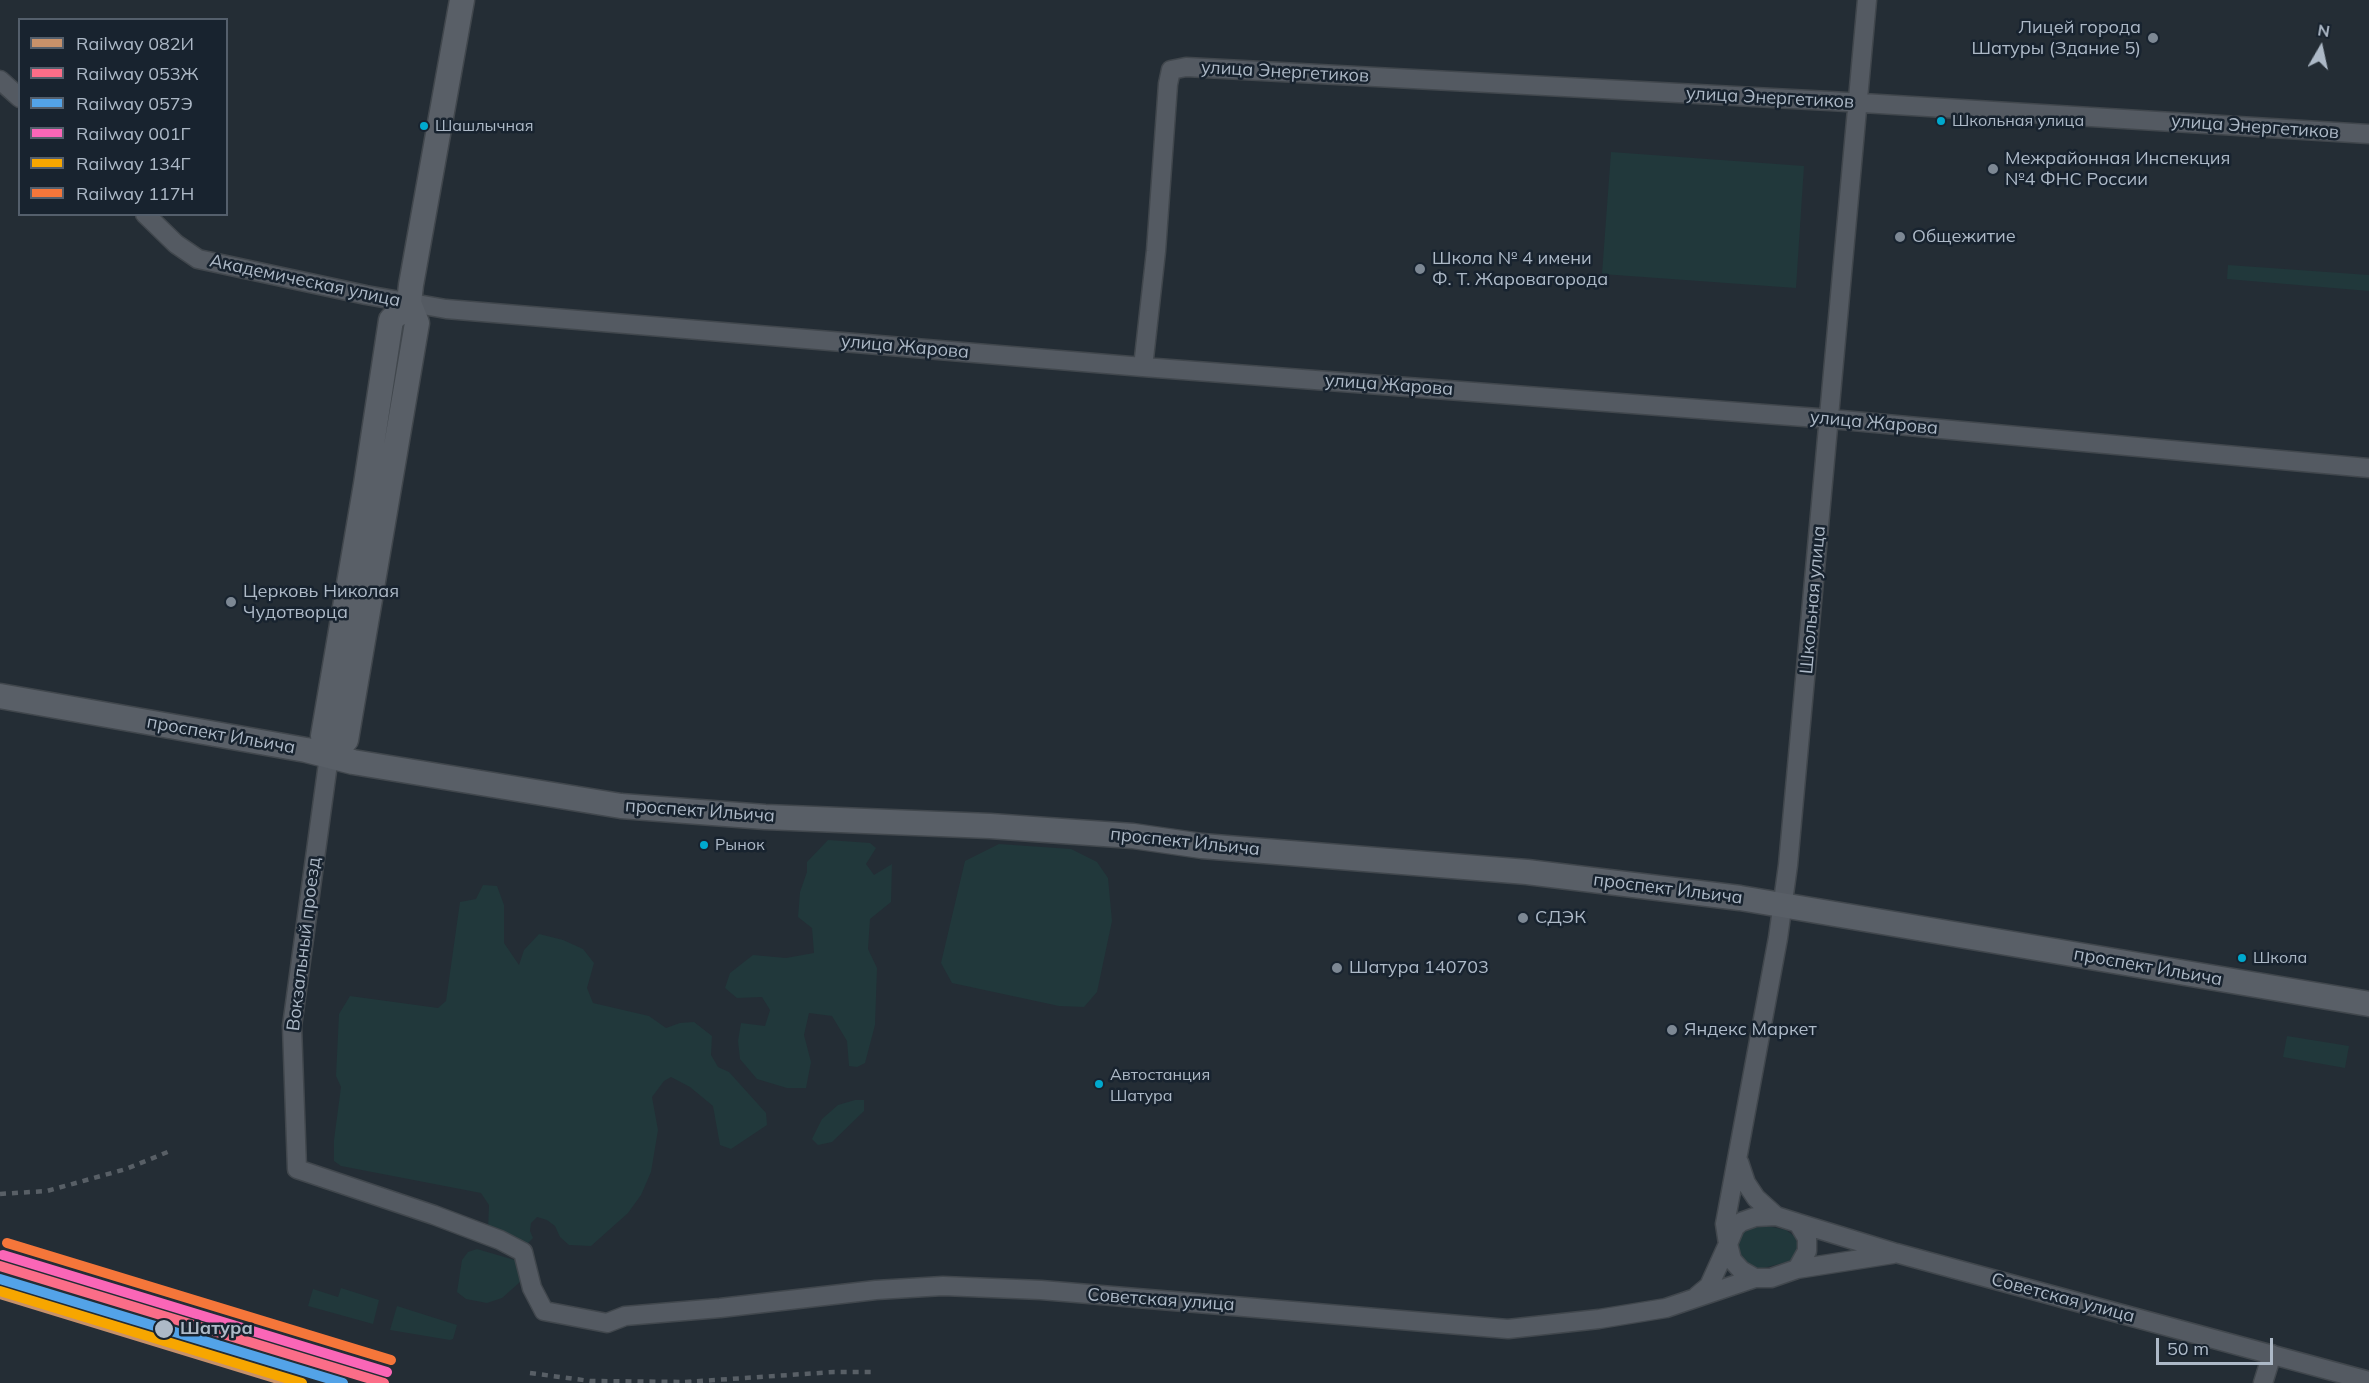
<!DOCTYPE html>
<html>
<head>
<meta charset="utf-8">
<style>
	body { margin:0 }
	#map { position:relative; width:2369px; height:1383px; overflow:hidden; background:#242d35; font-family:Mulish,sans-serif }
	canvas { display:block }
	.legend { position:absolute; left:18px; top:18px; width:210px; height:198px; box-sizing:border-box; background:#18232f; border:2px solid #545f6c; margin:0; padding:8px 10px; list-style:none; font-size:18px; color:#adb9c7 }
	.legend li { display:flex; align-items:center; gap:12px; height:30px }
	.legend b { width:30px; border:2px solid #545f6c }
	.north { position:absolute; left:2291px; top:18px; width:60px; height:60px; -webkit-text-stroke:4px #18232f; paint-order:stroke; rotate:9deg; font-size:16px; font-weight:700; line-height:24px; text-align:center; color:#adb9c7 }
	.north::after { content:''; display:block; margin:auto; width:21px; height:27px; background:#adb9c7; clip-path:polygon(50% 0,100% 100%,50% 72%,0 100%) }
	.scale { position:absolute; left:2156px; top:1338px; width:117px; height:27px; box-sizing:border-box; border:3px solid #adb9c7; border-top:0; padding-left:8px; font-size:18px; line-height:21px; white-space:nowrap; color:#adb9c7; -webkit-text-stroke:4px #18232f; paint-order:stroke }
</style>
</head>
<body>
<div id="map">
<canvas width="2369" height="1383"></canvas>
<ul class="legend">
<li><b style="height:8px;background:#c7916a"></b>Railway 082И</li>
<li><b style="height:8px;background:#fb6d88"></b>Railway 053Ж</li>
<li><b style="height:8px;background:#53a3e8"></b>Railway 057Э</li>
<li><b style="height:8px;background:#fa66b7"></b>Railway 001Г</li>
<li><b style="height:8px;background:#f7a600"></b>Railway 134Г</li>
<li><b style="height:8px;background:#f5763a"></b>Railway 117Н</li>
</ul>
<div class="north">N</div>
<div class="scale">50 m</div>
</div>
<script>
const c = document.querySelector('canvas').getContext('2d');
c.lineJoin = 'round';
function paint(path, color) {
  c.fillStyle = color;
  c.fill(path, 'evenodd');
}
function poly(rows) {
  const path = new Path2D();
  for (const r of rows) {
    path.moveTo(r[0], r[1]);
    for (let i = 2; i < r.length; i += 2) path.lineTo(r[i], r[i + 1]);
  }
  return path;
}
function stroke(path, color, width, dash) {
  c.strokeStyle = color;
  c.lineWidth = width;
  c.lineCap = dash ? 'butt' : 'round';
  c.setLineDash(dash || []);
  c.stroke(path);
}
function label(font, color, halo, rows, align = 'center') {
  c.font = font + ' Mulish,sans-serif';
  c.lineWidth = 5;
  c.setLineDash([]);
  c.textBaseline = 'middle';
  c.strokeStyle = halo;
  c.fillStyle = color;
  for (const [text, x, y, turn = 0] of rows) {
    c.save();
    c.translate(x, y);
    c.rotate((+turn || 0) * Math.PI / 180);
    c.textAlign = isNaN(turn) ? turn : align;
    if (halo) c.strokeText(text, 0, 0);
    c.fillText(text, 0, 0);
    c.restore();
  }
}
const green = poly([
	[1611,152,1804,166,1796,288,1602,274],
	[2228,265,2369,275,2369,291,2227,279],
	[828,840,870,843,876,848,866,864,874,875,892,864,891,902,870,919,868,949,877,968,875,1025,865,1063,857,1067,849,1066,847,1041,832,1016,809,1013,804,1035,811,1062,806,1088,787,1088,757,1079,740,1059,738,1041,741,1023,765,1026,770,1010,762,997,737,998,725,988,730,973,753,955,786,958,814,953,812,928,798,917,800,892,807,872,807,862],
	[999,844,1071,849,1097,862,1108,878,1112,921,1097,992,1084,1007,1059,1006,952,983,941,963,965,861],
	[483,885,497,886,504,905,504,943,519,965,524,950,539,934,563,940,583,949,594,963,587,988,593,1003,649,1016,666,1028,680,1023,694,1022,712,1036,711,1055,718,1067,729,1072,766,1113,767,1125,731,1149,720,1145,713,1106,690,1087,671,1077,664,1081,652,1097,658,1130,651,1172,641,1195,628,1213,591,1246,569,1245,560,1237,555,1226,547,1220,537,1217,531,1223,530,1231,533,1238,524,1247,488,1229,489,1205,481,1193,341,1166,334,1161,334,1140,341,1087,336,1076,339,1014,350,996,438,1008,446,1001,460,902,476,899],
	[2287,1036,2349,1046,2345,1068,2283,1057],
	[855,1100,864,1100,864,1111,832,1142,818,1145,812,1139,822,1119,838,1105],
	[1753,1223,1786,1230,1794,1236,1799,1246,1798,1255,1790,1261,1756,1270,1748,1265,1740,1254,1738,1240,1743,1229],
	[477,1249,518,1261,523,1266,520,1282,502,1298,487,1303,466,1299,457,1292,462,1260,468,1252],
	[341,1288,379,1300,373,1324,308,1306,313,1289,338,1297],
	[397,1306,457,1325,453,1339,450,1340,390,1330]
]);
const street = poly([
	[0,80,20,98],
	[145,214,176,244,198,259,366,295,446,309,1143,367,1831,419,2369,468],
	[1143,367,1156,251,1168,84,1171,70,1186,67,1830,101,2369,134],
	[329,756,292,1026,297,1169,434,1215,500,1240,523,1252,532,1288,544,1311,607,1323,625,1316,720,1308,876,1290,943,1286,1041,1290,1508,1329,1599,1319,1666,1308,1755,1278],
	[1739,1162,1746,1183,1756,1198,1776,1216,1798,1223,1807,1238,1807,1251,1797,1269,1771,1278,1755,1278,1741,1270,1732,1260,1728,1244,1735,1227,1741,1222,1755,1217,1776,1216],
	[1798,1223,1896,1253,2369,1381],
	[1797,1269,1893,1254],
	[1697,1296,1709,1286,1728,1244,1725,1224,1778,938,1788,865,1867,0],
	[2263,1383,2272,1354]
]);
const secondary = poly([
	[0,696,306,750,353,762,621,806,765,817,990,826,1133,836,1202,846,1527,872,1740,898,2369,1004],
	[329,756,346,740,417,323,409,303,411,285,462,0],
	[329,756,323,736,366,484,391,320,409,303]
]);
const rail = poly([
	[0,1194,47,1191,126,1169,170,1151],
	[530,1373,590,1381,692,1382],
	[685,1382,834,1372,873,1372]
]);
const rail1 = poly([
	[0,1294,291,1383]
]);
const rail2 = poly([
	[0,1266,384,1383]
]);
const rail3 = poly([
	[0,1279,343,1383]
]);
const rail4 = poly([
	[3,1255,387,1372]
]);
const rail5 = poly([
	[0,1291,302,1383]
]);
const rail6 = poly([
	[7,1243,391,1360]
]);
const markers = [
	[2153,38,6,"#7d8894"],
	[1941,121,5,"#00a9ce"],
	[424,126,5,"#00a9ce"],
	[1993,169,6,"#7d8894"],
	[1900,237,6,"#7d8894"],
	[1420,269,6,"#7d8894"],
	[231,602,6,"#7d8894"],
	[704,845,5,"#00a9ce"],
	[1523,918,6,"#7d8894"],
	[2242,958,5,"#00a9ce"],
	[1337,968,6,"#7d8894"],
	[1672,1030,6,"#7d8894"],
	[1099,1084,5,"#00a9ce"],
	[164,1329,10,"#adb9c7"]
];
const busNames = [
	["Школьная улица",1952,121],
	["Шашлычная",435,126],
	["Рынок",715,845],
	["Школа",2253,958],
	["Автостанция",1110,1075],
	["Шатура",1110,1096]
];
const poiNames = [
	["Лицей города",2141,28,"right"],
	["Шатуры (Здание 5)",2141,49,"right"],
	["Межрайонная Инспекция",2005,159],
	["№4 ФНС России",2005,180],
	["Общежитие",1912,237],
	["Школа № 4 имени",1432,259],
	["Ф. Т. Жаровагорода",1432,280],
	["Церковь Николая",243,592],
	["Чудотворца",243,613],
	["СДЭК",1535,918],
	["Шатура 140703",1349,968],
	["Яндекс Маркет",1684,1030]
];
const streetNames = [
	["улица Энергетиков",1285,72,3],
	["улица Энергетиков",1770,98,3],
	["улица Энергетиков",2255,127,4],
	["Академическая улица",305,281,12],
	["улица Жарова",905,347,5],
	["улица Жарова",1389,385,4],
	["улица Жарова",1874,423,5],
	["Школьная улица",1813,600,-85],
	["проспект Ильича",221,735,10],
	["проспект Ильича",700,811,4],
	["проспект Ильича",1185,842,6],
	["проспект Ильича",1668,889,7],
	["Вокзальный проезд",304,944,-83],
	["проспект Ильича",2148,967,10],
	["Советская улица",2063,1298,15],
	["Советская улица",1161,1300,4]
];
const stopNames = [
	["Шатура",180,1329]
];
paint(green, '#21383b');
stroke(street, '#41474d', 21);
stroke(secondary, '#41474d', 27);
stroke(street, '#545a62', 18);
stroke(secondary, '#595f67', 24);
stroke(rail, '#585f66', 4.5, [6, 6]);
stroke(rail1, '#c7916a', 10);
stroke(rail2, '#fb6d88', 10);
stroke(rail3, '#53a3e8', 10);
stroke(rail4, '#fa66b7', 10);
stroke(rail5, '#f7a600', 10);
stroke(rail6, '#f5763a', 10);
for (const [x, y, r, color] of markers) {
  const dot = new Path2D();
  dot.arc(x, y, r, 0, 2 * Math.PI);
  c.fillStyle = color;
  c.fill(dot);
  stroke(dot, '#18232f', 2);
}
label('16px', '#adb9c7', '#18232f', busNames, 'left');
label('18px', '#adb9c7', '#18232f', poiNames, 'left');
label('18px', '#adb9c7', '#18232f', streetNames);
label('bold 18px', '#adb9c7', '#18232f', stopNames, 'left');
</script>
</body>
</html>
